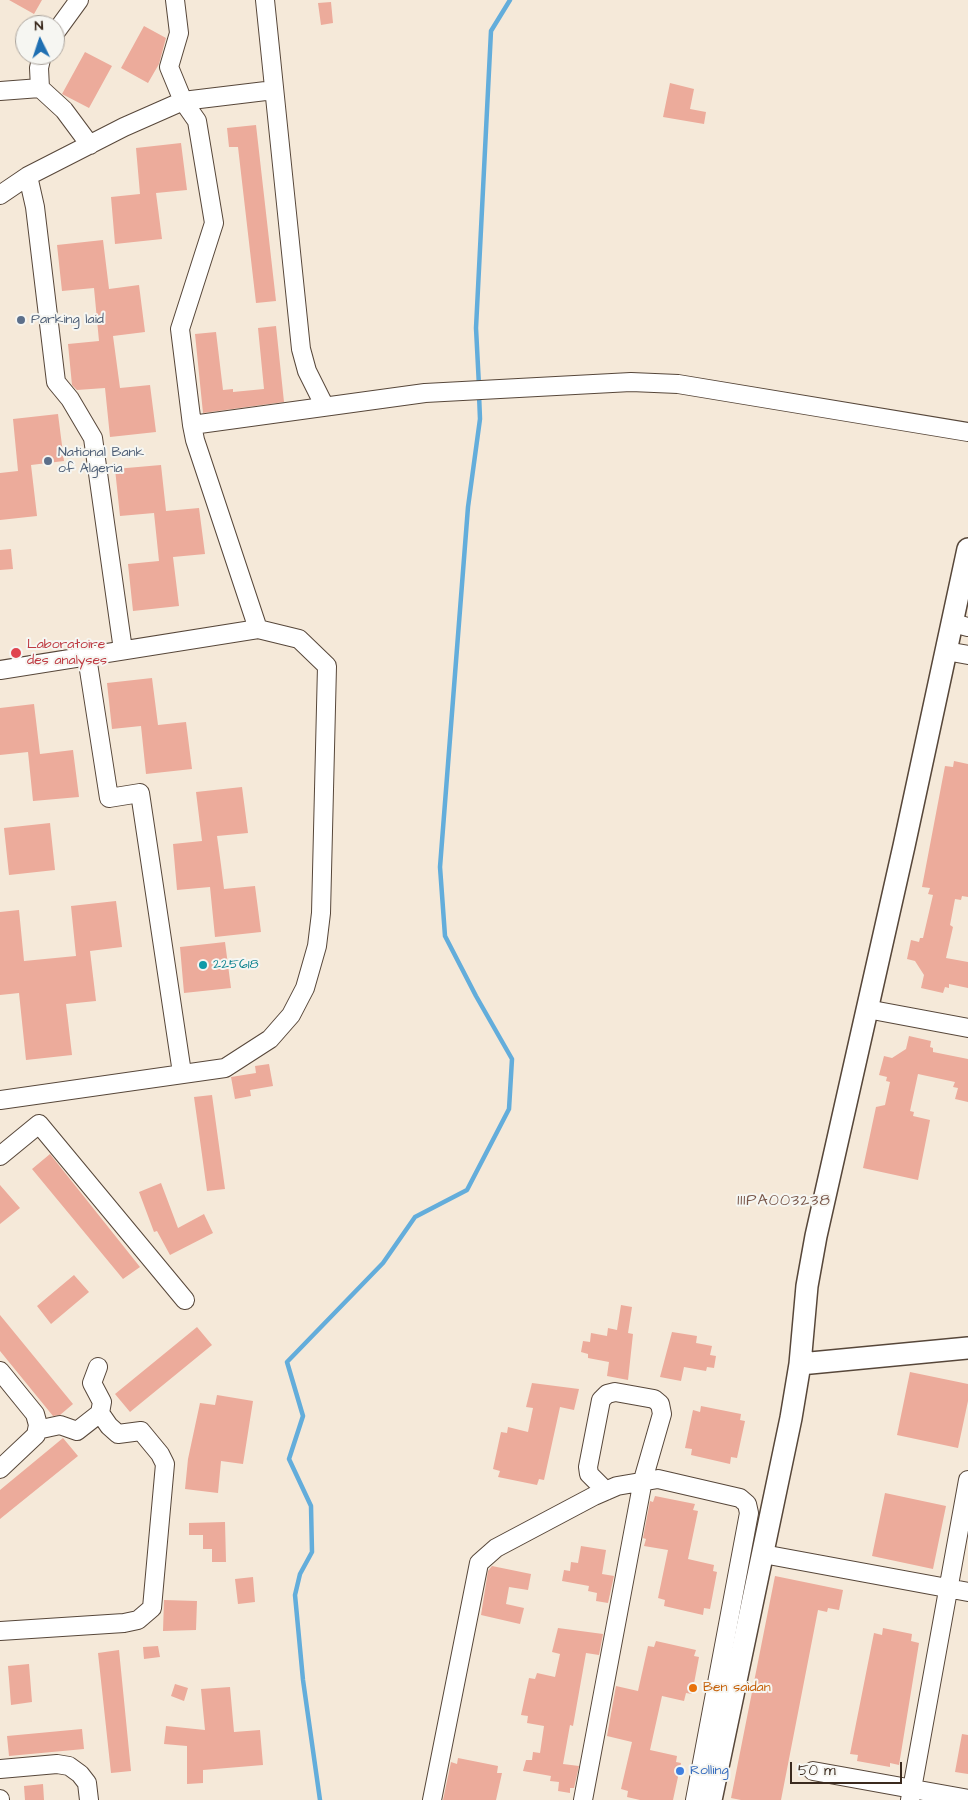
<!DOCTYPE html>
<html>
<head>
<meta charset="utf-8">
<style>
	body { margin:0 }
	#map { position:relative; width:968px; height:1800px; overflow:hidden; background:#f5e9d9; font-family:"Architects Daughter",sans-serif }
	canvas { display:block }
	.north { position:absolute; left:15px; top:15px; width:50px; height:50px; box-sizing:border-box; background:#f6f6f2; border:1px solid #aba49d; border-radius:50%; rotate:356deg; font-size:14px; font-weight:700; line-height:20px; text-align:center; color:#3b2a1e }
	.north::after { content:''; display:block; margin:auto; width:18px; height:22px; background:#1f6fb2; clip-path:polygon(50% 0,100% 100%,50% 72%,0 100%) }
	.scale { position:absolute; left:790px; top:1762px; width:112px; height:22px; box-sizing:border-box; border:2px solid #3b2a1e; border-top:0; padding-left:6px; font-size:15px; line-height:18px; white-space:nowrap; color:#3b2a1e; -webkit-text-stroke:4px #f6f6f2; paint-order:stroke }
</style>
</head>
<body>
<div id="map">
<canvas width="968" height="1800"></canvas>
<div class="north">N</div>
<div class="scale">50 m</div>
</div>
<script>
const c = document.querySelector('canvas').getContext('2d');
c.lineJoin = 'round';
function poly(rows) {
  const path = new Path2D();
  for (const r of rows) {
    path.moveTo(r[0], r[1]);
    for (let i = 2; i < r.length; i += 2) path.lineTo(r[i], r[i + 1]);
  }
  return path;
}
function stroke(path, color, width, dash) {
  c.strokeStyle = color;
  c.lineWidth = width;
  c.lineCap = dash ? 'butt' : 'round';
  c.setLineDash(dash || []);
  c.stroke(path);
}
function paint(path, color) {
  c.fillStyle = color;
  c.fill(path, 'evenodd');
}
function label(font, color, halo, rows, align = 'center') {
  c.font = font + ' "Architects Daughter",sans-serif';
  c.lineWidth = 4;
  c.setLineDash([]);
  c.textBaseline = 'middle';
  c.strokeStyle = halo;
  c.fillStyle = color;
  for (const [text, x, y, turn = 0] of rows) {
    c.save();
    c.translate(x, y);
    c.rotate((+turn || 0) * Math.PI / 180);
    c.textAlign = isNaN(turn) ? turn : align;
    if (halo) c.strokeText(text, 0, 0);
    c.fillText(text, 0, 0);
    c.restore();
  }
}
const stream = poly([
	[479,386,476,328,491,31,510,0],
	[320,1800,303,1680,295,1595,300,1574,312,1552,311,1506,289,1459,303,1416,287,1362,383,1263,415,1217,467,1190,509,1109,512,1059,476,996,445,936,440,867,468,507,480,419,479,394]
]);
const building = poly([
	[9,0,42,0,34,14],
	[331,2,333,23,321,25,318,3],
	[144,26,166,38,159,64,148,83,121,68],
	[85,52,112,66,89,108,62,94],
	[670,83,694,89,690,109,706,112,704,124,663,117],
	[256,125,276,301,256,303,238,147,229,147,227,128],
	[181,143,187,190,156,193,162,239,115,244,111,197,140,194,136,148],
	[103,240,109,289,139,285,145,332,113,336,120,388,150,385,156,432,110,437,105,388,77,390,72,385,68,344,99,341,94,288,62,291,57,245],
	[276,326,284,402,203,413,195,334,216,332,223,390,233,389,233,392,264,389,258,328],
	[58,414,64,461,31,465,37,516,0,520,0,473,18,471,13,419],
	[161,465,166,511,199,508,205,554,173,557,179,606,133,611,128,564,159,561,154,513,120,516,115,469],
	[11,549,13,569,0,570,0,550],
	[152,678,158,725,186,722,192,769,146,774,141,726,112,729,107,683],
	[34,704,40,754,73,750,79,797,33,801,28,752,0,755,0,708],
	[954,761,968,764,968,897,962,896,961,900,955,899,950,925,953,927,946,958,968,962,968,988,949,984,949,988,945,987,943,993,921,988,924,975,915,961,907,959,911,940,919,942,920,938,923,938,933,895,928,894,930,888,922,887,945,766,953,767],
	[242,787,248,833,217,836,221,865,224,889,255,886,261,932,215,937,210,887,177,890,173,844,202,841,196,792],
	[50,823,55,870,9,875,4,828],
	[116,901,122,947,90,951,96,1001,66,1004,72,1055,26,1060,19,993,0,995,0,912,19,910,24,961,76,956,71,906],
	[225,942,231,988,184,993,180,947],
	[909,1036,931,1041,930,1047,933,1048,933,1052,968,1059,968,1102,955,1099,958,1088,953,1087,955,1082,918,1074,910,1111,914,1112,913,1116,930,1120,918,1180,863,1168,876,1107,885,1105,890,1082,886,1081,887,1077,879,1075,884,1056,892,1058,906,1049],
	[269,1064,273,1086,250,1090,251,1096,235,1099,231,1077,256,1073,255,1066],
	[212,1095,225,1189,207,1191,194,1097],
	[50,1154,140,1267,123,1279,32,1169],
	[161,1183,178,1228,204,1214,213,1233,170,1255,157,1231,154,1232,139,1192],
	[0,1185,20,1208,0,1224],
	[74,1275,89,1292,51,1324,37,1306],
	[621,1305,632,1307,628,1333,633,1334,628,1380,607,1376,609,1362,588,1358,588,1354,581,1352,583,1341,590,1342,591,1333,607,1336,608,1328,617,1330],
	[0,1315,73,1404,60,1415,53,1416,0,1351],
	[197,1327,212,1345,130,1412,115,1394],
	[672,1332,697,1336,696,1343,712,1346,710,1355,716,1356,714,1368,707,1367,706,1371,684,1367,681,1381,660,1377],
	[910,1372,968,1384,968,1401,958,1448,897,1435],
	[532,1383,579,1389,574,1410,560,1407,544,1480,539,1479,537,1485,498,1477,500,1471,493,1469,501,1432,507,1433,508,1427,528,1432,533,1408,526,1407],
	[217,1395,253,1401,243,1464,221,1461,218,1493,185,1489,188,1459,200,1403,215,1405],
	[701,1406,741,1414,740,1420,745,1421,737,1458,731,1457,730,1464,691,1455,692,1449,685,1448,693,1410,700,1412],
	[63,1438,78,1456,0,1519,0,1490],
	[885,1493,946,1506,933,1569,872,1556],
	[655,1496,695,1504,693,1510,698,1511,688,1559,714,1565,713,1571,717,1572,710,1609,704,1608,703,1615,664,1606,665,1600,658,1598,668,1550,644,1546,646,1539,643,1538,650,1501,653,1502],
	[225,1522,226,1562,212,1562,212,1549,203,1549,203,1535,189,1535,189,1523],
	[581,1546,606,1550,602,1574,614,1576,608,1603,596,1601,597,1593,588,1591,589,1586,562,1581,564,1570,570,1571,571,1562,578,1563],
	[492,1566,531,1574,528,1590,509,1587,506,1604,524,1608,520,1624,481,1615,488,1571],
	[775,1576,843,1590,839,1610,828,1608,827,1612,818,1610,781,1800,741,1800,731,1798],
	[253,1577,255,1602,238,1604,235,1579],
	[164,1600,197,1601,196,1630,163,1631],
	[558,1628,603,1634,599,1655,586,1653,573,1726,570,1725,563,1764,579,1766,574,1788,570,1788,570,1793,558,1791,559,1782,550,1781,551,1776,523,1771,526,1760,532,1760,533,1752,540,1753,544,1726,527,1723,528,1716,521,1715,529,1678,535,1679,537,1673,555,1677,560,1654,552,1652],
	[883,1628,912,1634,911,1641,919,1643,899,1765,890,1763,890,1767,857,1761,858,1755,850,1754,874,1633,882,1635],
	[656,1641,696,1650,694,1656,699,1657,692,1694,686,1693,684,1701,662,1696,650,1750,677,1756,676,1762,681,1763,673,1800,640,1800,627,1797,628,1791,621,1789,632,1742,607,1736,616,1686,638,1691,648,1646,654,1647],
	[158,1646,160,1657,144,1659,143,1647],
	[119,1650,131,1771,111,1773,98,1653],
	[29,1664,32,1702,11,1705,8,1666],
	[175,1684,188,1688,184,1701,171,1696],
	[230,1687,234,1732,260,1730,263,1765,203,1770,203,1783,187,1784,187,1746,164,1744,166,1726,205,1730,201,1689],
	[82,1729,84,1749,9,1756,7,1736],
	[962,1734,968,1735,968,1774,955,1772],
	[458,1758,498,1766,497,1773,502,1773,496,1800,443,1800,451,1762,457,1764],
	[43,1784,44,1800,25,1800,24,1786]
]);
const minor = poly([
	[175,0,179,33,169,67,183,101,197,121,214,223,180,329,192,425,195,440,258,629],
	[265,0,301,349,307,371,324,405],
	[55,33,79,0],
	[42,55,39,68,40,88,64,110,90,145],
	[0,91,40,88],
	[28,176,35,207,56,382,70,399,93,438,123,650],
	[0,195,28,176,124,127,183,101,274,90],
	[192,425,425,393,631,382,678,384,968,432],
	[953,623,968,627],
	[946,651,968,655],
	[87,657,109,798,140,793,182,1073],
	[0,670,258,629,299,639,327,666,321,913,317,946,305,988,291,1015,270,1039,225,1068,0,1100],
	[867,1009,968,1028],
	[0,1156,39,1124,185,1300],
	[0,1371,35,1414,38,1425,36,1435,0,1469],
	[37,1430,60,1425,77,1431,100,1413,102,1402,92,1383,98,1367],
	[763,1554,968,1592],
	[0,1631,124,1623,138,1620,152,1608,165,1464,160,1454,141,1431,118,1434,109,1426,100,1413],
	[0,1769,57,1764,69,1766,80,1774,87,1783,89,1800],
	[813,1771,968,1799],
	[0,1799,0,1800],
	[432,1800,479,1563,496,1548,594,1496,617,1486,658,1479,740,1498,747,1504,749,1513,695,1800],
	[583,1800,643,1480,662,1414,660,1404,654,1399,615,1392,607,1394,601,1400,588,1467,589,1474,606,1491],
	[910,1800,968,1480]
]);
const tertiary = poly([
	[800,1364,968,1348],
	[711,1800,791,1418,800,1364,807,1286,816,1236,904,846,968,549]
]);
const markers = [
	[21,320,5,"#5c6f8a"],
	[48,461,5,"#5c6f8a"],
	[16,653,6,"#e0444e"],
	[203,965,5,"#0f9aa8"],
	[693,1688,5,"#e8710a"],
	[680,1771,5,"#3f7fe0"]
];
const serviceNames = [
	["Parking laid",31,320],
	["National Bank",58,453],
	["of Algeria",58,469]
];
const healthNames = [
	["Laboratoire",27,645],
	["des analyses",27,661]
];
const cultureNames = [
	["225618",213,965]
];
const foodNames = [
	["Ben saidan",703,1688]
];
const shopNames = [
	["Rolling",690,1771]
];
const quarterNames = [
	["111PA003238",784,1202]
];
stroke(stream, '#63addb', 4.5);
paint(building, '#ecab9b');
stroke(minor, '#57473a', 20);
stroke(tertiary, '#57473a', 24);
stroke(minor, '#fff', 18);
stroke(tertiary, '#fff', 21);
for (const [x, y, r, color] of markers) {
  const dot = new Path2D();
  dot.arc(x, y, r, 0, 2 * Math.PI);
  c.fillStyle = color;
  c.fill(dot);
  stroke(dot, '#f6f6f2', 2);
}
label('14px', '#4e5e75', '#f6f6f2', serviceNames, 'left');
label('14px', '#be3a42', '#f6f6f2', healthNames, 'left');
label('14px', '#0d838f', '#f6f6f2', cultureNames, 'left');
label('14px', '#c56008', '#f6f6f2', foodNames, 'left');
label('14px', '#366cbe', '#f6f6f2', shopNames, 'left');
c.letterSpacing = '1px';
label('16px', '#79574a', '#f6f6f2', quarterNames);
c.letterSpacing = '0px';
</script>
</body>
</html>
